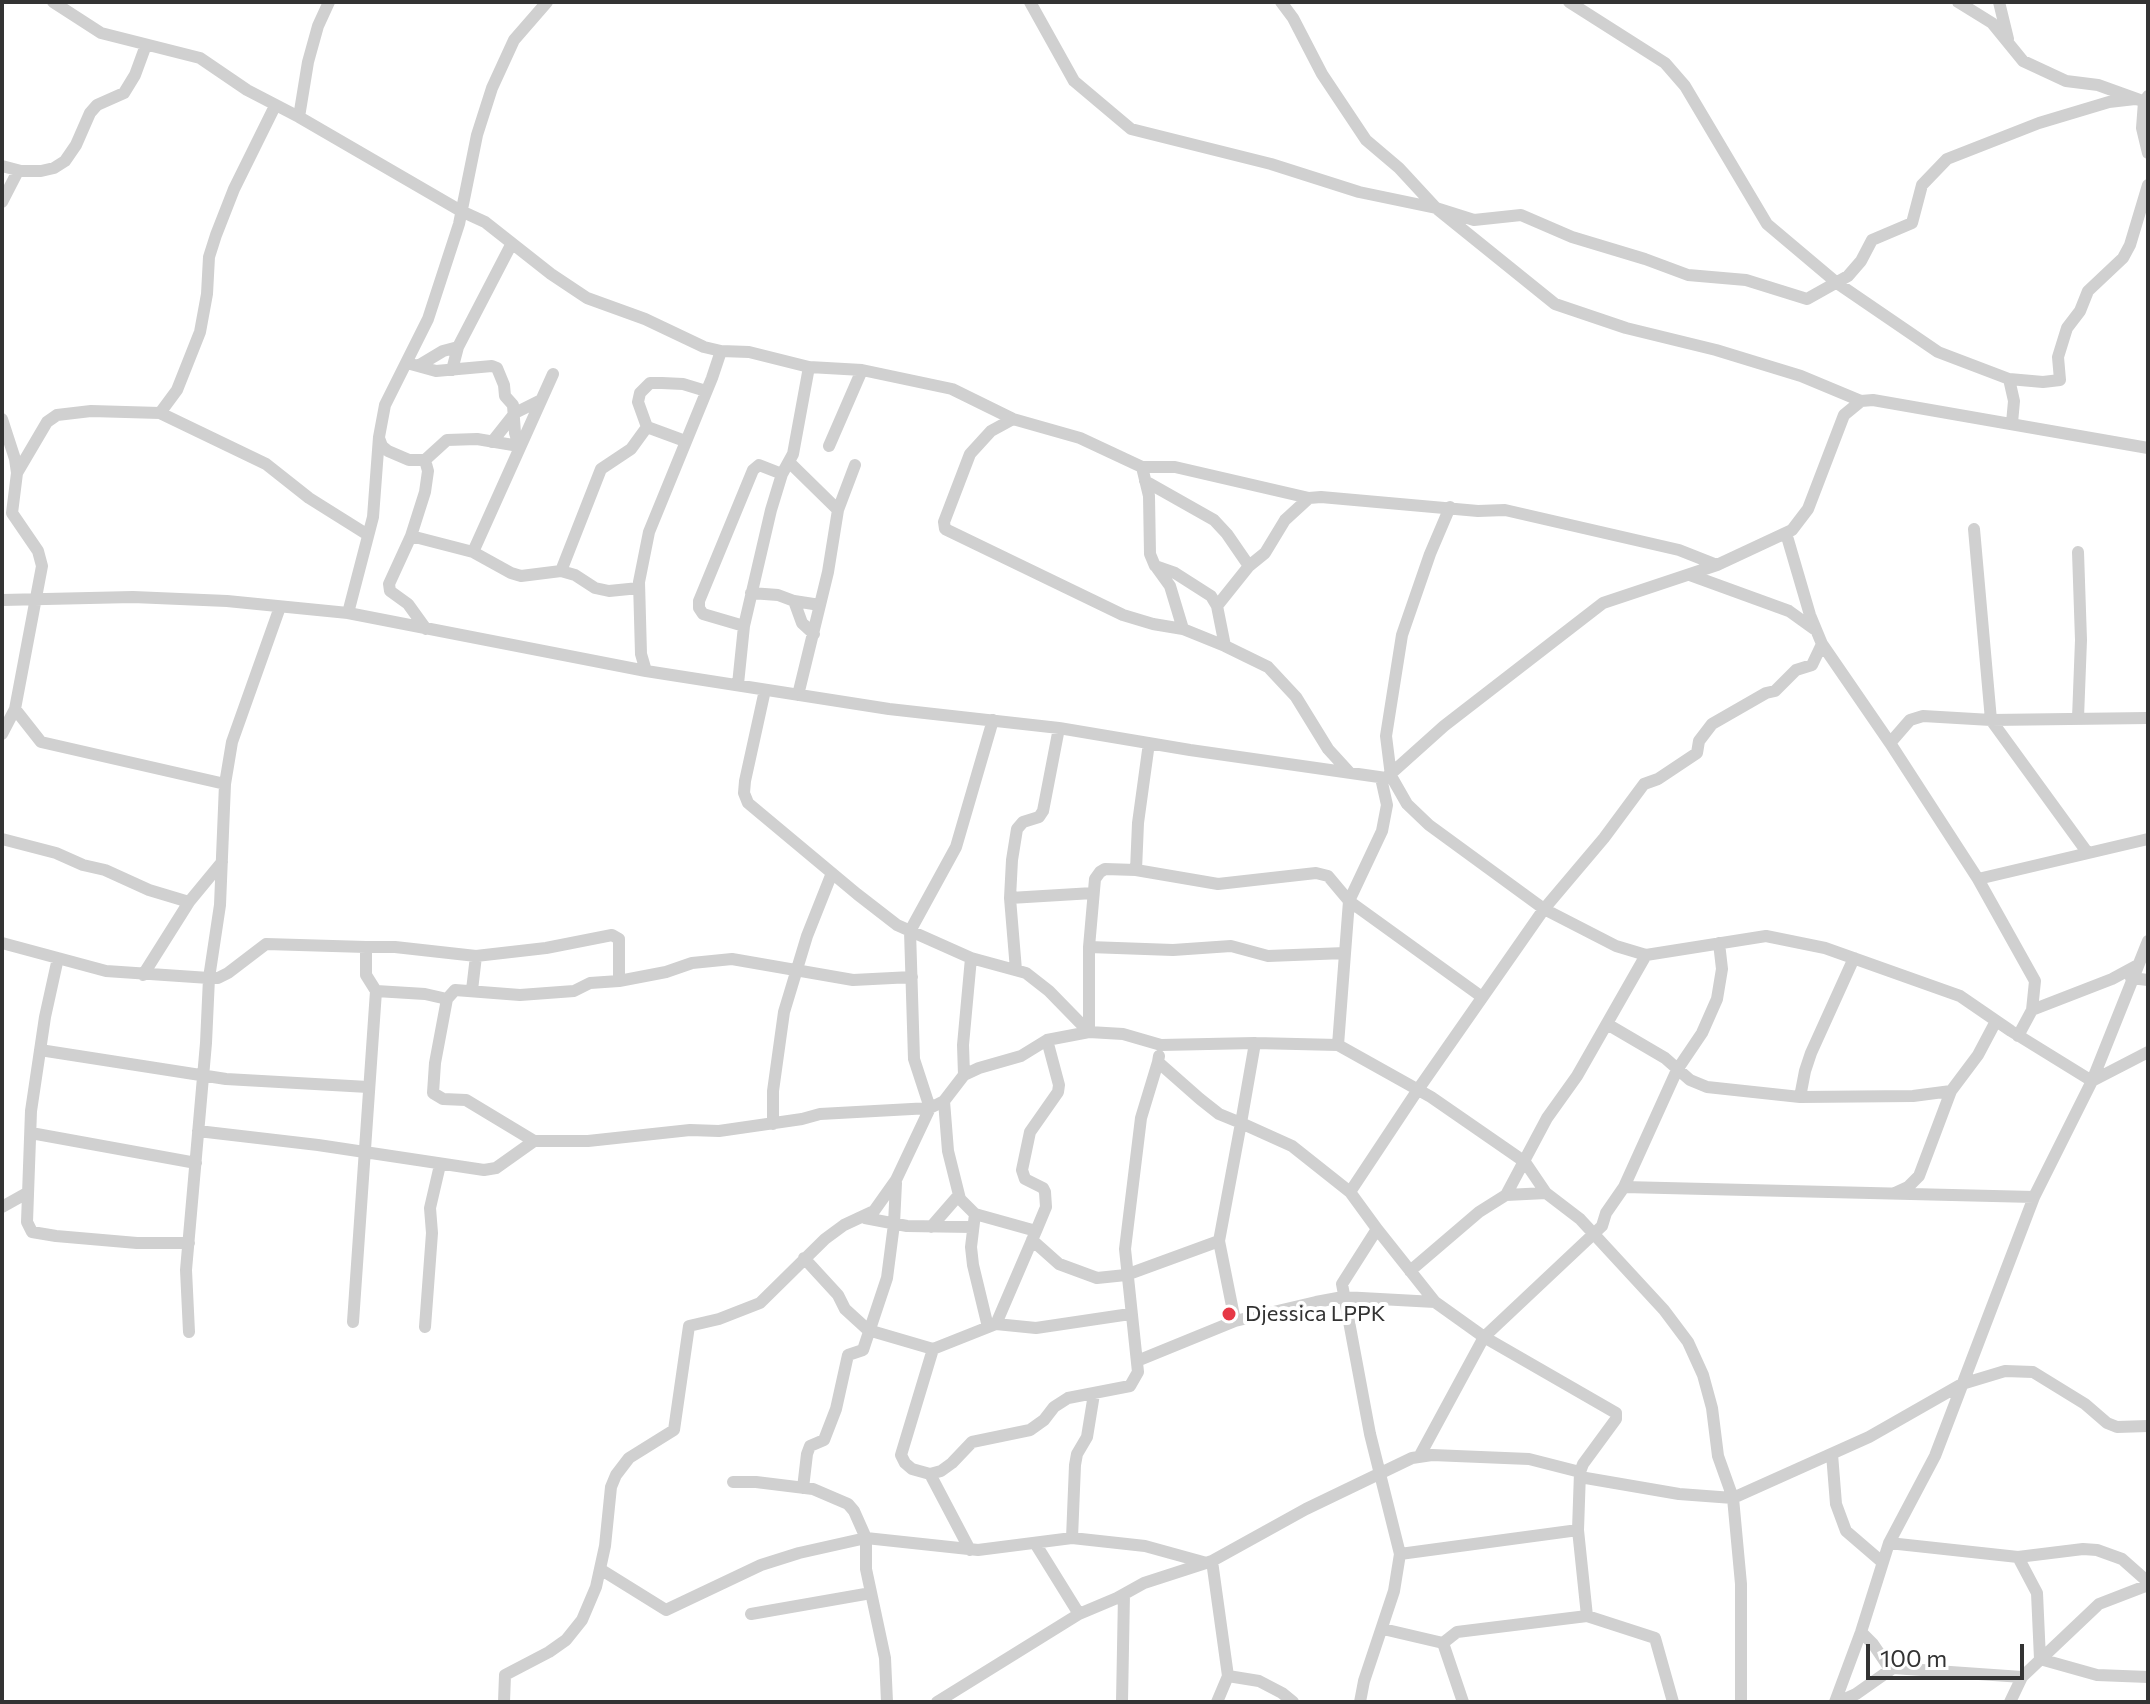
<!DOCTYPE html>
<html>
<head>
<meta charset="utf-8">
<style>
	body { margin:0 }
	#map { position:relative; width:2150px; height:1704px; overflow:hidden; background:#fff; font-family:Commissioner,sans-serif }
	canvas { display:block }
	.frame { position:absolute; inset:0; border:4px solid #333; pointer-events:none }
	.scale { position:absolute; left:1866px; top:1644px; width:158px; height:36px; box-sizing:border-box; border:4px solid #333; border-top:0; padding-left:10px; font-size:24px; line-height:28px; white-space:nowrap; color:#333; -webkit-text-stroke:6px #fff; paint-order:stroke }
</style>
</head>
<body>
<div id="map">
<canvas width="2150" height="1704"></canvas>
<div class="frame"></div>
<div class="scale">100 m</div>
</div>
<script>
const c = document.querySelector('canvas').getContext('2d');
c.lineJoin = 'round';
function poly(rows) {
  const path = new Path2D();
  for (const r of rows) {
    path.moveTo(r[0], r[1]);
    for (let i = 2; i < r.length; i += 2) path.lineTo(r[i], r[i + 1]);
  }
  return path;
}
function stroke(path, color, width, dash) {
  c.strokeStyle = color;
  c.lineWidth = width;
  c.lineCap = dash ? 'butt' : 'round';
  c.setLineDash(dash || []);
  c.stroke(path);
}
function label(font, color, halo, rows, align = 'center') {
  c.font = font + ' Commissioner,sans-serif';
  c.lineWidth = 8;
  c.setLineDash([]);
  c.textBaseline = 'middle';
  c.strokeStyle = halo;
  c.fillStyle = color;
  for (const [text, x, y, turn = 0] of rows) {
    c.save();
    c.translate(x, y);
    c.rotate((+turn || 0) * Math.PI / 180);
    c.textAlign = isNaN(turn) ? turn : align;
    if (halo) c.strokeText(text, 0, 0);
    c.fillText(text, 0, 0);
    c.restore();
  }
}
const minor = poly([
	[53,2,101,33,200,58,247,90,299,117,461,211,485,222,551,274,587,298,645,319,704,347,721,351,749,352,809,367,862,370,952,389,1013,419,1080,438,1142,467,1149,496,1150,554,1155,566,1175,573,1211,596,1217,606,1225,646,1268,667,1296,697,1328,749,1349,772],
	[1030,2,1074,81,1131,129,1271,164,1359,192,1436,208,1555,304,1626,328,1716,350,1801,376,1861,401],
	[1281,2,1293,18,1322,74,1366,140,1399,168,1436,208,1474,220,1521,215,1572,237,1645,259,1688,275,1746,280,1807,299,1848,276,1861,261,1872,240,1912,223,1922,185,1947,159,2039,123,2109,102,2135,99],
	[1569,2,1665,63,1685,86,1767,224,1837,283,1938,352,2009,379,2014,401,2012,423],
	[1958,2,1992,23,2023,61,2066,81,2098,85,2148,103],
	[1999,2,2008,39],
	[2148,96,2144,102,2142,128,2148,153],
	[299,117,308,62,318,26,329,2],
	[2,166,21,171,41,171,54,168,65,161,76,145,90,113,97,105,124,93,135,75,146,45],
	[2,202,18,171],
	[418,366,443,351,458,347],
	[452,370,458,347,512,243],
	[2009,379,2043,382,2060,380,2058,357,2067,328,2080,311,2088,291,2123,258,2130,245,2148,185],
	[160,413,266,464,309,498,368,535],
	[2,419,15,459,17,473,12,513,38,551,42,566,15,709,2,734],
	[1013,419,991,431,970,454,944,522,945,529,1123,615,1153,624,1183,629],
	[379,438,382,446,388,451,409,460,425,460,447,440,477,439,519,446,515,433,513,405,505,396,504,385,497,368,492,366,436,371,407,363],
	[685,441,647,427,638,402,640,393,650,383,662,383,683,384,706,391],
	[492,442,515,413,541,400],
	[829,446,862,370],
	[425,460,428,471,425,492,411,536,389,584,390,591,408,604,426,629],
	[789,462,838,510],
	[1142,467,1175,467,1309,498],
	[17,473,47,422,57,415,91,411,160,413,177,390,200,332,207,294,209,257,216,235,234,189,275,106],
	[1145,481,1214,520,1227,534,1249,566],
	[1450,507,1430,554,1402,635,1386,736,1391,776,1407,804,1429,825,1544,909,1616,946,1646,955,1766,936,1825,948,1960,996,2011,1031,2092,1081,2148,941],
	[1974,529,1991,720,2087,852],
	[1786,533,1810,615,1822,644,1890,743,1978,879,2035,981,2032,1010,2018,1036],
	[411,536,473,552,511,573,521,576,561,571,575,575,595,588,609,591,639,588],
	[473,552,553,374],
	[1157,568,1170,586,1183,629,1225,646],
	[561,571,601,469,631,449,647,427],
	[1690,575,1789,611,1814,629],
	[751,593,778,595,794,601,820,605],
	[2,600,133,597,227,601,348,613,646,671,889,709,1059,728,1190,750,1386,778,1444,726,1603,603,1717,565,1792,530,1808,509,1844,415,1861,401,1873,400,2148,448],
	[794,601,802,623,814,634],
	[1217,606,1249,566,1265,553,1285,520,1309,498,1321,497,1478,511,1505,510,1679,550,1717,565],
	[348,613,373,517,379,437,385,405,428,319,459,224,477,135,492,88,514,40,547,2],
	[744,626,703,614,699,608,699,601,753,470,759,465,782,474],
	[646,671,641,654,639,582,649,532,712,378,721,351],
	[738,684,744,626,771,510,782,474,793,454,809,367],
	[765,690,745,781,744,793,748,803,857,894,897,925,971,958,1026,973,1049,991,1089,1032,1123,1034,1161,1045,1255,1043,1338,1045,1431,1097,1525,1162,1546,1193,1580,1219,1664,1310,1688,1342,1703,1375,1712,1408,1718,1456,1733,1498,1741,1584,1741,1702],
	[798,695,828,572,838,510,855,465],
	[15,709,41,742,225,784],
	[2078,718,2081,640,2078,552],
	[1890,743,1910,720,1923,716,1991,720,2148,718],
	[2,839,56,853,83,865,105,870,149,890,189,902,222,862],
	[1136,870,1138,823,1149,743],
	[1978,879,2148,839],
	[1010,898,1093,893],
	[2,943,106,971,209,978,220,905,225,784,232,742,280,607],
	[366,947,395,947,476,956,546,948,612,935,619,939,619,981],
	[1089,947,1173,950,1231,946,1268,956,1345,953],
	[58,958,45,1017,31,1111,27,1222,32,1232,56,1236,137,1243,189,1243],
	[1016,970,1010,898,1012,860,1017,829,1023,822,1039,817,1043,811,1059,728],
	[143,975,189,902],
	[2131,978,2148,980],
	[472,990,476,956],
	[447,999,455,990,520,995,574,991,590,983,619,981,666,972,692,963,732,959,853,980,912,977],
	[2032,1010,2112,979,2136,966],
	[1607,1024,1665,1058,1690,1080,1707,1087,1800,1097,1913,1096,1951,1091],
	[1255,1043,1241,1123,1292,1146,1350,1192,1377,1229,1342,1284,1370,1434,1400,1554,1394,1591,1364,1681,1360,1702],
	[1338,1045,1349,901,1382,831,1387,805,1381,778],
	[40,1050,226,1079,368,1087],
	[1159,1056,1158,1062,1200,1099,1219,1114,1241,1123,1219,1241,1235,1321],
	[964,1075,963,1045,971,958],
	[1800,1097,1805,1071,1811,1053,1854,958],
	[944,1101,948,1151,960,1199,975,1214,1036,1231,996,1324],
	[773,1124,773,1091,784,1012,807,936,832,873],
	[198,1131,318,1145,484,1170,496,1168,534,1141,588,1141,690,1130,719,1131,802,1119,820,1114,930,1108,914,1059,910,931,956,847,993,720],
	[31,1133,196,1163],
	[1624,1187,2034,1197],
	[1350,1192,1417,1091,1544,909,1604,838,1644,784,1658,779,1697,753,1699,741,1712,724,1766,693,1775,691,1796,670,1812,665,1822,644],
	[1895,1193,1908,1187,1919,1176,1951,1091,1978,1055,1996,1021],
	[1506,1195,1546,1193],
	[2,1207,27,1193],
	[975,1214,971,1247,973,1265,988,1327],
	[865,1218,907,1226,973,1227],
	[931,1227,958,1196],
	[1377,1229,1435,1302,1484,1337,1616,1413,1616,1419,1583,1464,1580,1472,1578,1530,1587,1616],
	[1036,1231,1046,1207,1045,1192,1043,1188,1025,1179,1022,1170,1030,1132,1058,1092,1059,1085,1047,1040],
	[1032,1240,1059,1264,1097,1278,1126,1275,1219,1241],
	[804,1258,838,1295,845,1309,868,1330,933,1349,996,1324,1036,1328,1130,1314],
	[1410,1271,1479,1212,1506,1195,1547,1118,1577,1076,1646,955],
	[353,1322,376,991],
	[425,1327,432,1233,430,1208,440,1165],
	[189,1332,186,1270,206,1043,209,978,218,978,228,973,266,944,366,947,366,975,376,991,425,994,447,999,435,1063,433,1093,443,1099,466,1100,534,1141],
	[933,1349,901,1455,905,1463,912,1469,930,1474,941,1471,952,1463,972,1442,1030,1430,1044,1420,1054,1407,1068,1398,1130,1386,1138,1372,1125,1249,1141,1118,1158,1062],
	[1137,1361,1235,1321,1316,1302,1343,1297,1435,1302],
	[1832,1454,1836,1504,1846,1531,1882,1562],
	[1419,1457,1484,1337,1602,1226,1606,1213,1624,1187,1677,1070,1702,1033,1717,999,1722,969,1719,943],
	[930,1474,970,1550],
	[1580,1477,1679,1494,1733,1498,1869,1437,1962,1384,2005,1371,2033,1372,2085,1404,2107,1423,2117,1427,2148,1426],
	[733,1482,756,1482,813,1489,848,1504,854,1511,866,1538,866,1569,885,1658,887,1702],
	[803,1488,807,1454,810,1446,824,1440,836,1409,848,1355,863,1350,887,1278,894,1224,896,1183],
	[1072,1538,1075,1465,1077,1454,1087,1437,1094,1394],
	[1035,1543,1079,1614],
	[1889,1543,2018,1557,2083,1549,2097,1550,2122,1559,2148,1582],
	[1400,1554,1578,1530],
	[2018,1557,2037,1593,2040,1659,2097,1675,2148,1677],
	[1212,1561,1228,1676,1217,1702],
	[600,1569,666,1610,761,1565,799,1553,866,1538,978,1550,1072,1538,1145,1546,1203,1562],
	[751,1614,871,1593],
	[1383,1629,1443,1643],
	[1861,1632,1873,1644,1890,1669],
	[1443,1643,1457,1632,1587,1616,1655,1638,1673,1702],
	[1443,1643,1463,1702],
	[1228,1676,1259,1681,1282,1693,1293,1702],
	[504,1702,505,1675,549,1652,566,1640,582,1620,596,1587,605,1546,611,1487,616,1475,629,1458,674,1430,689,1326,719,1319,760,1303,825,1239,844,1225,874,1211,896,1180,930,1108,944,1101,964,1075,979,1068,1021,1056,1047,1040,1089,1032,1089,947,1095,879,1100,872,1105,869,1136,870,1218,884,1316,873,1328,876,1349,901,1482,997],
	[937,1702,1079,1614,1117,1598,1144,1583,1212,1561,1306,1509,1412,1458,1432,1455,1529,1459,1580,1472],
	[1122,1702,1124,1594],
	[1835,1702,1861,1632,1889,1543,1935,1456,2034,1197,2092,1081,2148,1052],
	[1838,1702,1856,1694,1893,1668,2022,1677],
	[2010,1702,2022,1677,2099,1604,2148,1585]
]);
const markers = [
	[1229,1314,8,"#e63946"]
];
const poiNames = [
	["Djessica LPPK",1245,1314]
];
stroke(minor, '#d0d0d0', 12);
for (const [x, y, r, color] of markers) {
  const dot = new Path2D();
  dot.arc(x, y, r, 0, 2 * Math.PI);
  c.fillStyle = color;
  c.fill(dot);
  stroke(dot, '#fff', 3);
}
label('22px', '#333', '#fff', poiNames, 'left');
</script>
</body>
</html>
